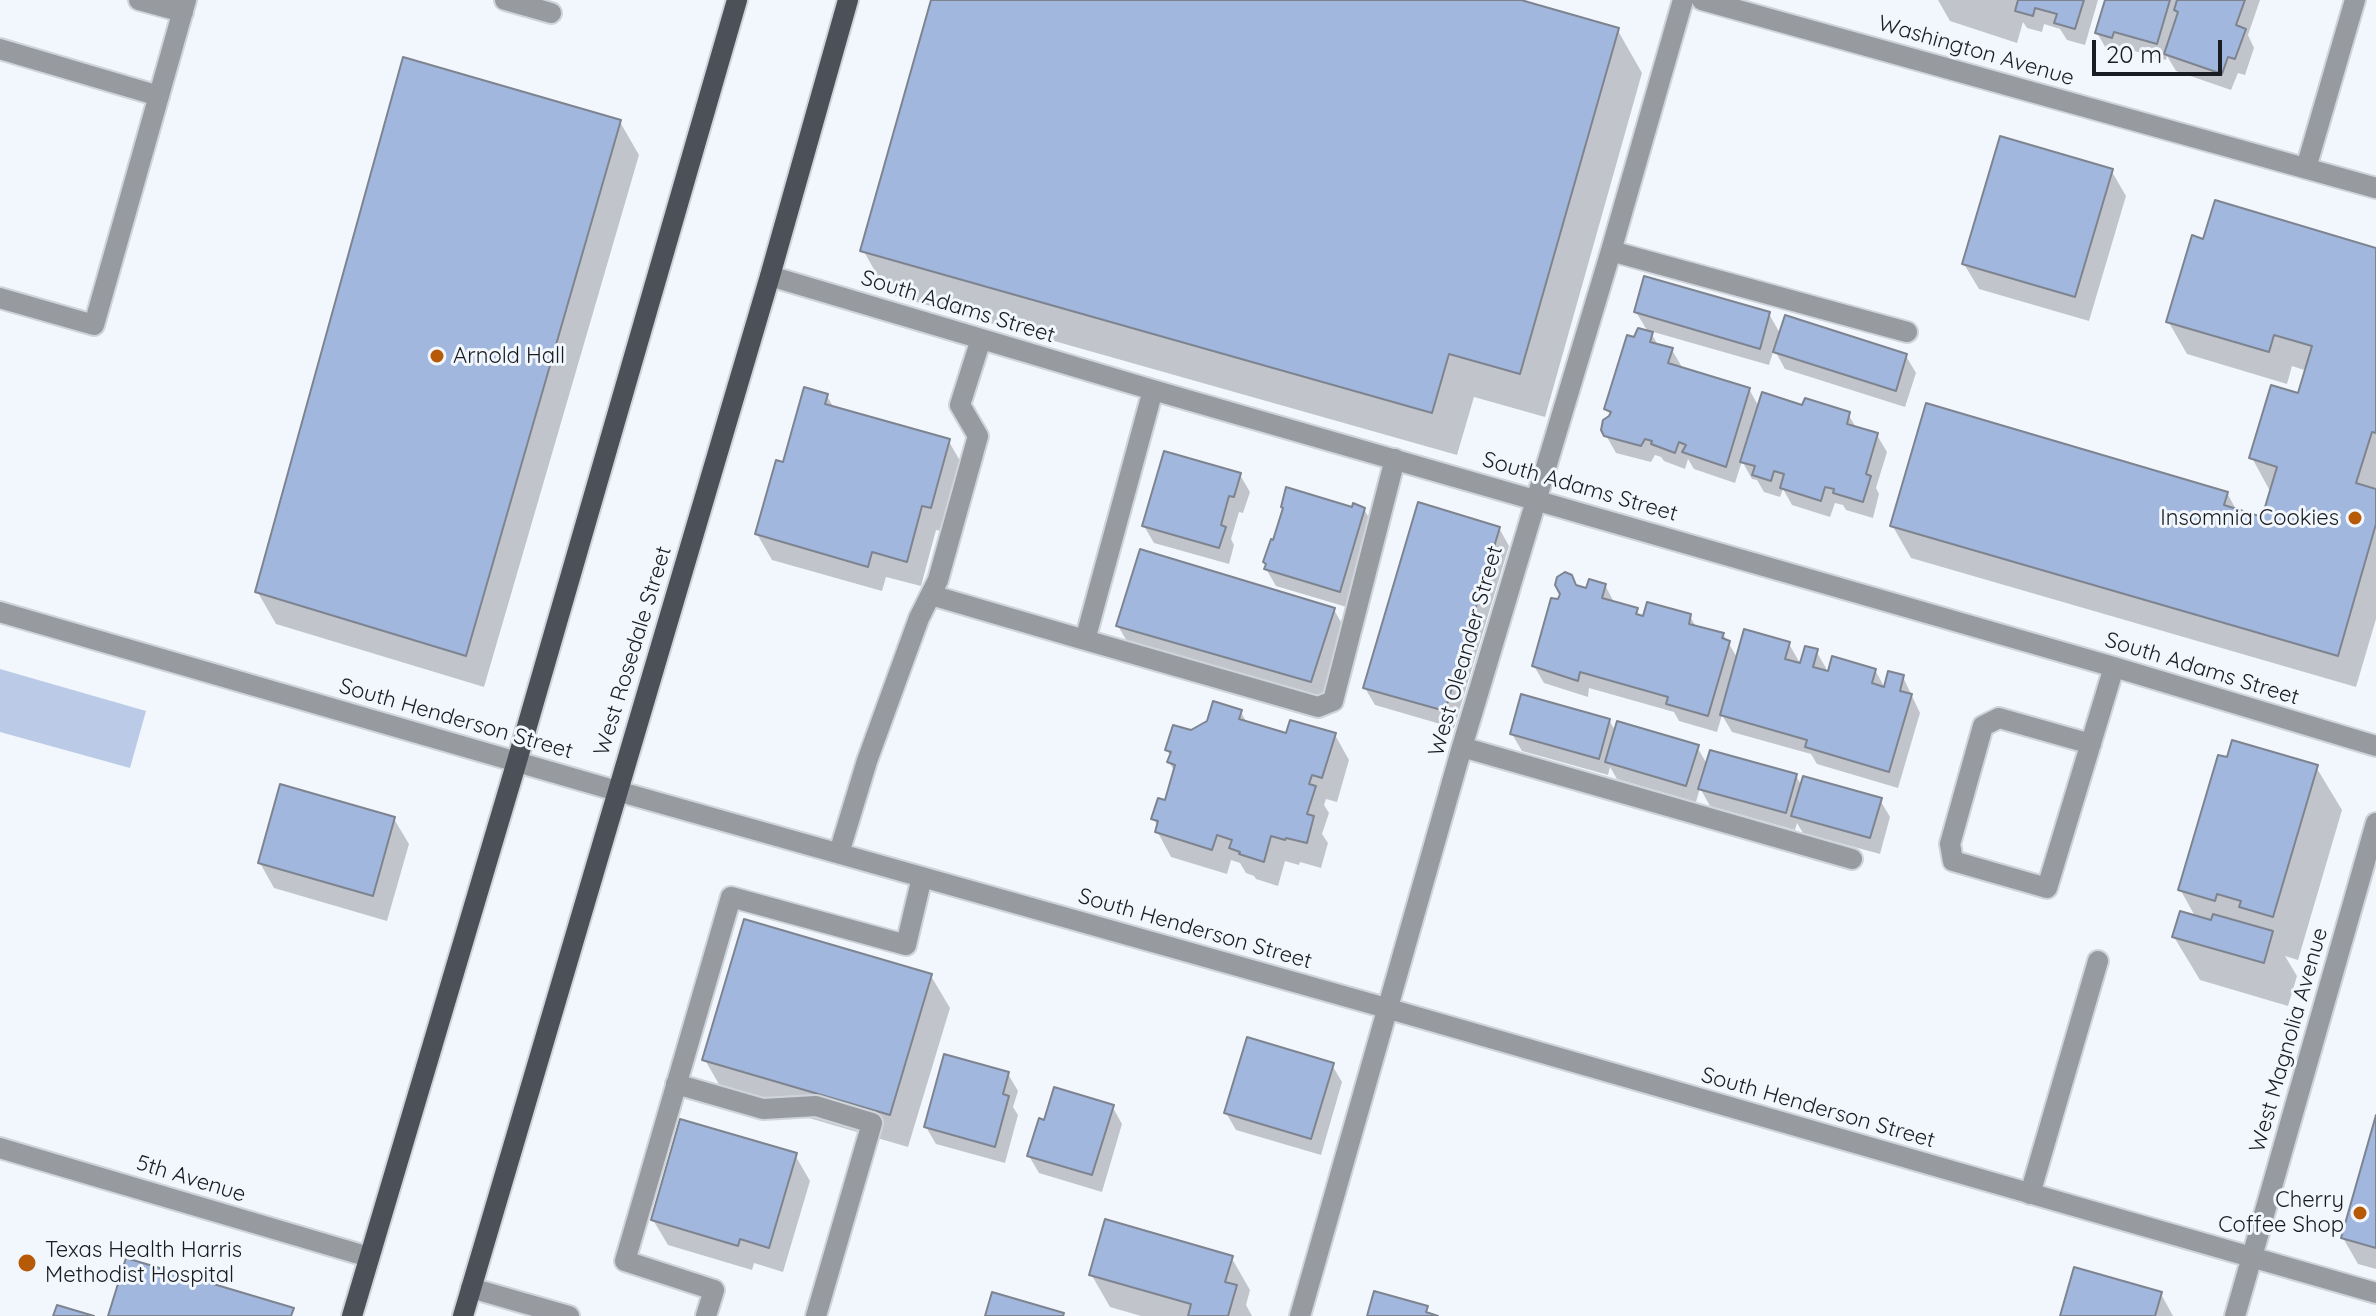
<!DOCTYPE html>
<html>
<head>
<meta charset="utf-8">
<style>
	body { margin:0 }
	#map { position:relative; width:2376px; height:1316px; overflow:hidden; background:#f2f7fe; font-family:Quicksand,sans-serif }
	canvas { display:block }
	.scale { position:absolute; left:2092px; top:40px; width:130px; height:36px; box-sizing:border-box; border:4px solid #191c20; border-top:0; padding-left:10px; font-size:24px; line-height:28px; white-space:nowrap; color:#191c20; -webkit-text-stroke:6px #f2f7fe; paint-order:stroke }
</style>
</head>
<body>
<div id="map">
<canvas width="2376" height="1316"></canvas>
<div class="scale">20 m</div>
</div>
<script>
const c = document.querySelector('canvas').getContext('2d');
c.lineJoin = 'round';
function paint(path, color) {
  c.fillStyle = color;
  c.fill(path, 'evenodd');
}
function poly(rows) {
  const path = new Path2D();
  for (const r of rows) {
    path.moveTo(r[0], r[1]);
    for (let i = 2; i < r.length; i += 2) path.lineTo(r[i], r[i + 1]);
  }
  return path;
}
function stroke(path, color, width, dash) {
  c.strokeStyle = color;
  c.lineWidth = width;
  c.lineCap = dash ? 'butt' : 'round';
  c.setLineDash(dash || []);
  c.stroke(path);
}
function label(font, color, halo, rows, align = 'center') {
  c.font = font + ' Quicksand,sans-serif';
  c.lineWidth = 6;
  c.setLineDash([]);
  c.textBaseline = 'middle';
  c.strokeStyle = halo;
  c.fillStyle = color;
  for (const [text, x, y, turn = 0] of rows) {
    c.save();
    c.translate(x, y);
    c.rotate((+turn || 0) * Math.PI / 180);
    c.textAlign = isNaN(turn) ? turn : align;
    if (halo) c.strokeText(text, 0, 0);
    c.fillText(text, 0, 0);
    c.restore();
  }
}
const green = poly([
	[0,669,146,711,130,768,0,732]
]);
const shadow = poly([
	[933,0,1514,0,1617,29,1642,73,1545,417,1474,397,1457,455,888,294,863,250],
	[1938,0,2098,0,2085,45,2067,40,2060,29,2044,24,2042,32,2027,28,2023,22,2017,43,1950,21],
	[2107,0,2260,0,2248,35,2254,48,2245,75,2238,73,2231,90,2176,71,2167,56,2166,60,2124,48,2122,54,2107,50,2097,33],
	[620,122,639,155,484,687,276,624,257,591],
	[2111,170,2126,196,2089,321,1979,289,1964,264],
	[2205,242,2376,250,2376,619,2356,687,1911,558,1892,525,2227,493,2237,511,2263,519,2270,491,2252,458,2300,395,2307,371,2292,366,2287,384,2187,354,2168,321],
	[1636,312,1769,314,1781,335,1906,356,1916,373,1905,407,1785,369,1774,349,1769,365,1650,331,1659,347,1672,350,1682,367,1749,389,1759,407,1804,407,1848,414,1857,429,1877,435,1887,452,1876,488,1879,494,1873,518,1846,510,1843,505,1835,503,1830,517,1792,505,1783,489,1780,497,1764,492,1757,480,1752,479,1742,461,1735,483,1694,469,1688,459,1685,469,1664,461,1661,457,1655,455,1651,462,1616,453,1603,430,1611,416,1607,409,1636,339,1648,332],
	[827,396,834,408,948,440,963,466,945,532,936,530,921,586,886,577,882,591,772,560,757,534,784,464],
	[1240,475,1250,492,1243,513,1239,512,1231,539,1234,545,1229,564,1154,543,1144,526],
	[1353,509,1364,509,1374,527,1350,608,1276,586,1266,569,1275,543],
	[1499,528,1509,546,1454,728,1375,705,1365,688],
	[1605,585,1615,604,1636,610,1641,617,1689,615,1697,628,1723,634,1738,659,1789,644,1801,665,1816,651,1826,668,1825,673,1875,670,1885,688,1903,677,1920,713,1898,788,1817,764,1811,754,1732,732,1722,715,1717,732,1679,721,1674,712,1589,688,1588,697,1544,683,1534,666,1559,601,1577,588,1588,591],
	[1334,610,1344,627,1321,699,1128,643,1118,626],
	[1241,712,1247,723,1288,736,1335,735,1349,760,1337,802,1326,799,1324,805,1329,813,1322,834,1328,843,1321,868,1300,862,1299,865,1285,861,1278,886,1256,879,1254,876,1246,873,1240,863,1231,860,1227,874,1171,857,1157,831,1158,827,1153,818,1166,802,1175,772,1169,762,1171,757,1167,750,1191,733],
	[1609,720,1616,732,1697,747,1707,764,1796,776,1802,786,1880,800,1890,817,1880,854,1803,833,1797,823,1795,830,1710,806,1700,788,1696,802,1617,779,1610,767,1608,775,1522,751,1512,734],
	[2316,767,2342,810,2298,960,2285,956,2297,976,2288,1006,2200,980,2174,937,2196,918,2180,889],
	[394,819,409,844,387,921,274,888,260,863],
	[931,976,950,1008,908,1147,724,1093,705,1060],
	[1332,1065,1342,1082,1321,1155,1236,1130,1226,1113],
	[1008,1074,1018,1091,1013,1107,1018,1115,1005,1163,936,1144,926,1127],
	[1112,1106,1122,1124,1102,1192,1039,1173,1029,1156,1045,1123],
	[2376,1122,2376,1269,2358,1264,2343,1238],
	[795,1155,810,1181,783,1272,754,1263,752,1270,668,1245,653,1220],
	[1231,1257,1250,1290,1246,1305,1252,1316,1141,1316,1110,1307,1091,1274],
	[2161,1294,2173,1316,2062,1316]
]);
const building = poly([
	[931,0,1521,0,1619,28,1520,374,1449,354,1432,413,860,251,931,0],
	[2018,0,2084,0,2075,29,2054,23,2057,14,2035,8,2033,16,2015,11,2018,0],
	[2105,0,2170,0,2157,44,2114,32,2112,38,2095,33,2105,0],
	[2177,0,2245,0,2236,25,2246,29,2235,59,2228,57,2222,74,2164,54,2178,12,2174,10,2177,0],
	[403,57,621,120,466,656,255,592,403,57],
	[2000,136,2113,169,2075,297,1962,264,2000,136],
	[2215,200,2376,248,2376,433,2372,432,2356,483,2376,489,2376,524,2338,656,1890,526,1926,403,2228,492,2224,505,2262,517,2277,467,2249,458,2271,385,2298,393,2312,346,2274,335,2269,352,2166,322,2192,235,2203,239,2215,200],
	[1644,276,1770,312,1760,349,1634,312,1644,276],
	[1785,315,1907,354,1896,391,1773,352,1785,315],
	[1638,328,1653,332,1650,342,1673,348,1668,363,1750,388,1726,467,1682,452,1686,445,1679,442,1675,453,1651,444,1652,441,1645,439,1641,446,1604,436,1601,430,1603,420,1609,416,1611,412,1604,409,1627,335,1634,337,1638,328],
	[804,387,828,394,825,404,950,439,931,508,922,506,907,562,872,552,868,567,755,534,776,460,783,462,804,387],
	[1762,392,1802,405,1805,398,1850,412,1847,424,1878,433,1866,474,1871,476,1863,502,1833,493,1834,489,1825,487,1821,501,1780,488,1784,474,1774,471,1771,481,1752,475,1755,466,1740,462,1762,392],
	[1164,451,1241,473,1234,497,1229,496,1221,525,1226,527,1219,548,1142,526,1164,451],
	[1286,487,1352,507,1353,503,1365,508,1340,592,1264,569,1266,564,1263,562,1271,539,1273,540,1283,508,1281,507,1286,487],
	[1418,502,1500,527,1445,711,1363,688,1418,502],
	[1140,549,1335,608,1311,682,1116,626,1140,549],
	[1565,572,1572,575,1576,585,1586,588,1589,579,1606,584,1602,598,1638,608,1636,614,1643,616,1647,602,1691,614,1689,624,1724,633,1722,638,1730,641,1708,716,1666,704,1668,697,1580,672,1578,681,1532,666,1551,598,1558,599,1560,594,1555,585,1557,577,1565,572],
	[1744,629,1790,642,1785,659,1800,663,1805,646,1818,649,1813,667,1828,671,1832,656,1876,669,1872,683,1884,687,1888,671,1904,675,1900,691,1912,694,1889,772,1805,747,1807,740,1720,715,1744,629],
	[1521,694,1610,719,1599,759,1510,734,1521,694],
	[1213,701,1242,710,1239,719,1286,733,1290,720,1336,733,1322,778,1312,775,1309,784,1316,786,1307,814,1314,816,1307,843,1286,838,1285,840,1271,836,1264,862,1239,854,1240,852,1229,848,1232,840,1217,835,1212,850,1155,832,1158,821,1151,819,1158,798,1165,800,1175,765,1167,762,1171,752,1165,750,1173,725,1191,730,1207,721,1213,701],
	[1617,721,1699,745,1686,786,1605,762,1617,721],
	[2232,740,2318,765,2273,917,2239,907,2241,901,2217,894,2215,901,2178,890,2218,755,2227,757,2232,740],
	[1710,750,1797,774,1786,813,1698,789,1710,750],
	[1803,776,1882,798,1870,838,1791,816,1803,776],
	[280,784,395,817,373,896,258,863,280,784],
	[2180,911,2211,920,2213,914,2273,931,2264,963,2172,937,2180,911],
	[744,919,932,974,890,1115,702,1060,744,919],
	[1247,1037,1334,1063,1311,1139,1224,1113,1247,1037],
	[944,1054,1009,1072,1003,1094,1009,1096,995,1147,924,1127,944,1054],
	[1054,1087,1114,1105,1092,1175,1027,1156,1039,1118,1044,1120,1054,1087],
	[2376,1115,2376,1248,2341,1238,2376,1115],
	[680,1119,797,1153,769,1248,740,1239,738,1246,651,1220,680,1119],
	[1105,1219,1233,1256,1225,1282,1237,1285,1228,1316,1188,1316,1191,1304,1089,1275,1105,1219],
	[126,1258,294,1308,291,1316,108,1316,126,1258],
	[2074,1267,2162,1292,2155,1316,2060,1316,2074,1267],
	[1374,1291,1428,1306,1426,1312,1438,1316,1367,1316,1374,1291],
	[992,1292,1064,1313,1063,1316,985,1316,992,1292],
	[57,1305,94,1316,53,1316,57,1305]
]);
const minor = poly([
	[139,0,183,12],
	[505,0,551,13],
	[1702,0,2376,188],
	[0,49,159,96],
	[2306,168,2355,0],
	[1611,251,1907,332],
	[770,276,1153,390,2114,667,2376,746],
	[0,298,94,325,186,0],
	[1153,390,1085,640,1318,707,1333,701,1395,459],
	[931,595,1085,640],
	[0,612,617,791,1365,1002,2376,1293],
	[2091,744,1999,718,1983,726,1950,844,1953,861,2047,888,2114,667],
	[1462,747,1852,859],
	[839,853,867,761,919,618,938,580,978,436,960,405,981,339],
	[676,1084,763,1109,816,1106,872,1123,816,1316],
	[0,1148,369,1257],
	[2030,1194,2098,961],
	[471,1288,569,1316],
	[706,1316,714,1290,625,1261,731,897,906,945,922,877],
	[1300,1316,1462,747,1611,251,1683,0],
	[2235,1316,2376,823]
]);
const major = poly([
	[352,1316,517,761,737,0],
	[463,1316,770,276,848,0]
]);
const markers = [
	[437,356,8,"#b75a07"],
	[2355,518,8,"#b75a07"],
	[2360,1213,8,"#b75a07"],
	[27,1263,10,"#b75a07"]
];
const streetNames = [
	["Washington Avenue",1976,51,16],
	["South Adams Street",958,307,17],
	["South Adams Street",1580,487,16],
	["West Rosedale Street",633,651,-73],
	["West Oleander Street",1466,651,-74],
	["South Adams Street",2202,669,17],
	["South Henderson Street",456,719,16],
	["South Henderson Street",1195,929,16],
	["West Magnolia Avenue",2289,1040,-74],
	["South Henderson Street",1818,1108,16],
	["5th Avenue",191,1179,17]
];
const poiNames = [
	["Arnold Hall",453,356],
	["Insomnia Cookies",2339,518,"right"],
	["Cherry",2344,1200,"right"],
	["Coffee Shop",2344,1225,"right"],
	["Texas Health Harris",45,1250],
	["Methodist Hospital",45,1275]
];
paint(green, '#bbcbe7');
paint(shadow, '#0003');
paint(building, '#a1b7de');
stroke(building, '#7e848f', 2);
stroke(minor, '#cfd4da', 24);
stroke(major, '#cfd4da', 24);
stroke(minor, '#979a9f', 20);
stroke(major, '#4b5059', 20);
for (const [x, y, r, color] of markers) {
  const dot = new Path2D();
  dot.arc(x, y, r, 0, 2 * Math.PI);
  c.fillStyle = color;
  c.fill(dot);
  stroke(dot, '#f2f7fe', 3);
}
label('22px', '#191c20', '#f2f7fe', streetNames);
label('22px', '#191c20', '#f2f7fe', poiNames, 'left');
</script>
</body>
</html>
